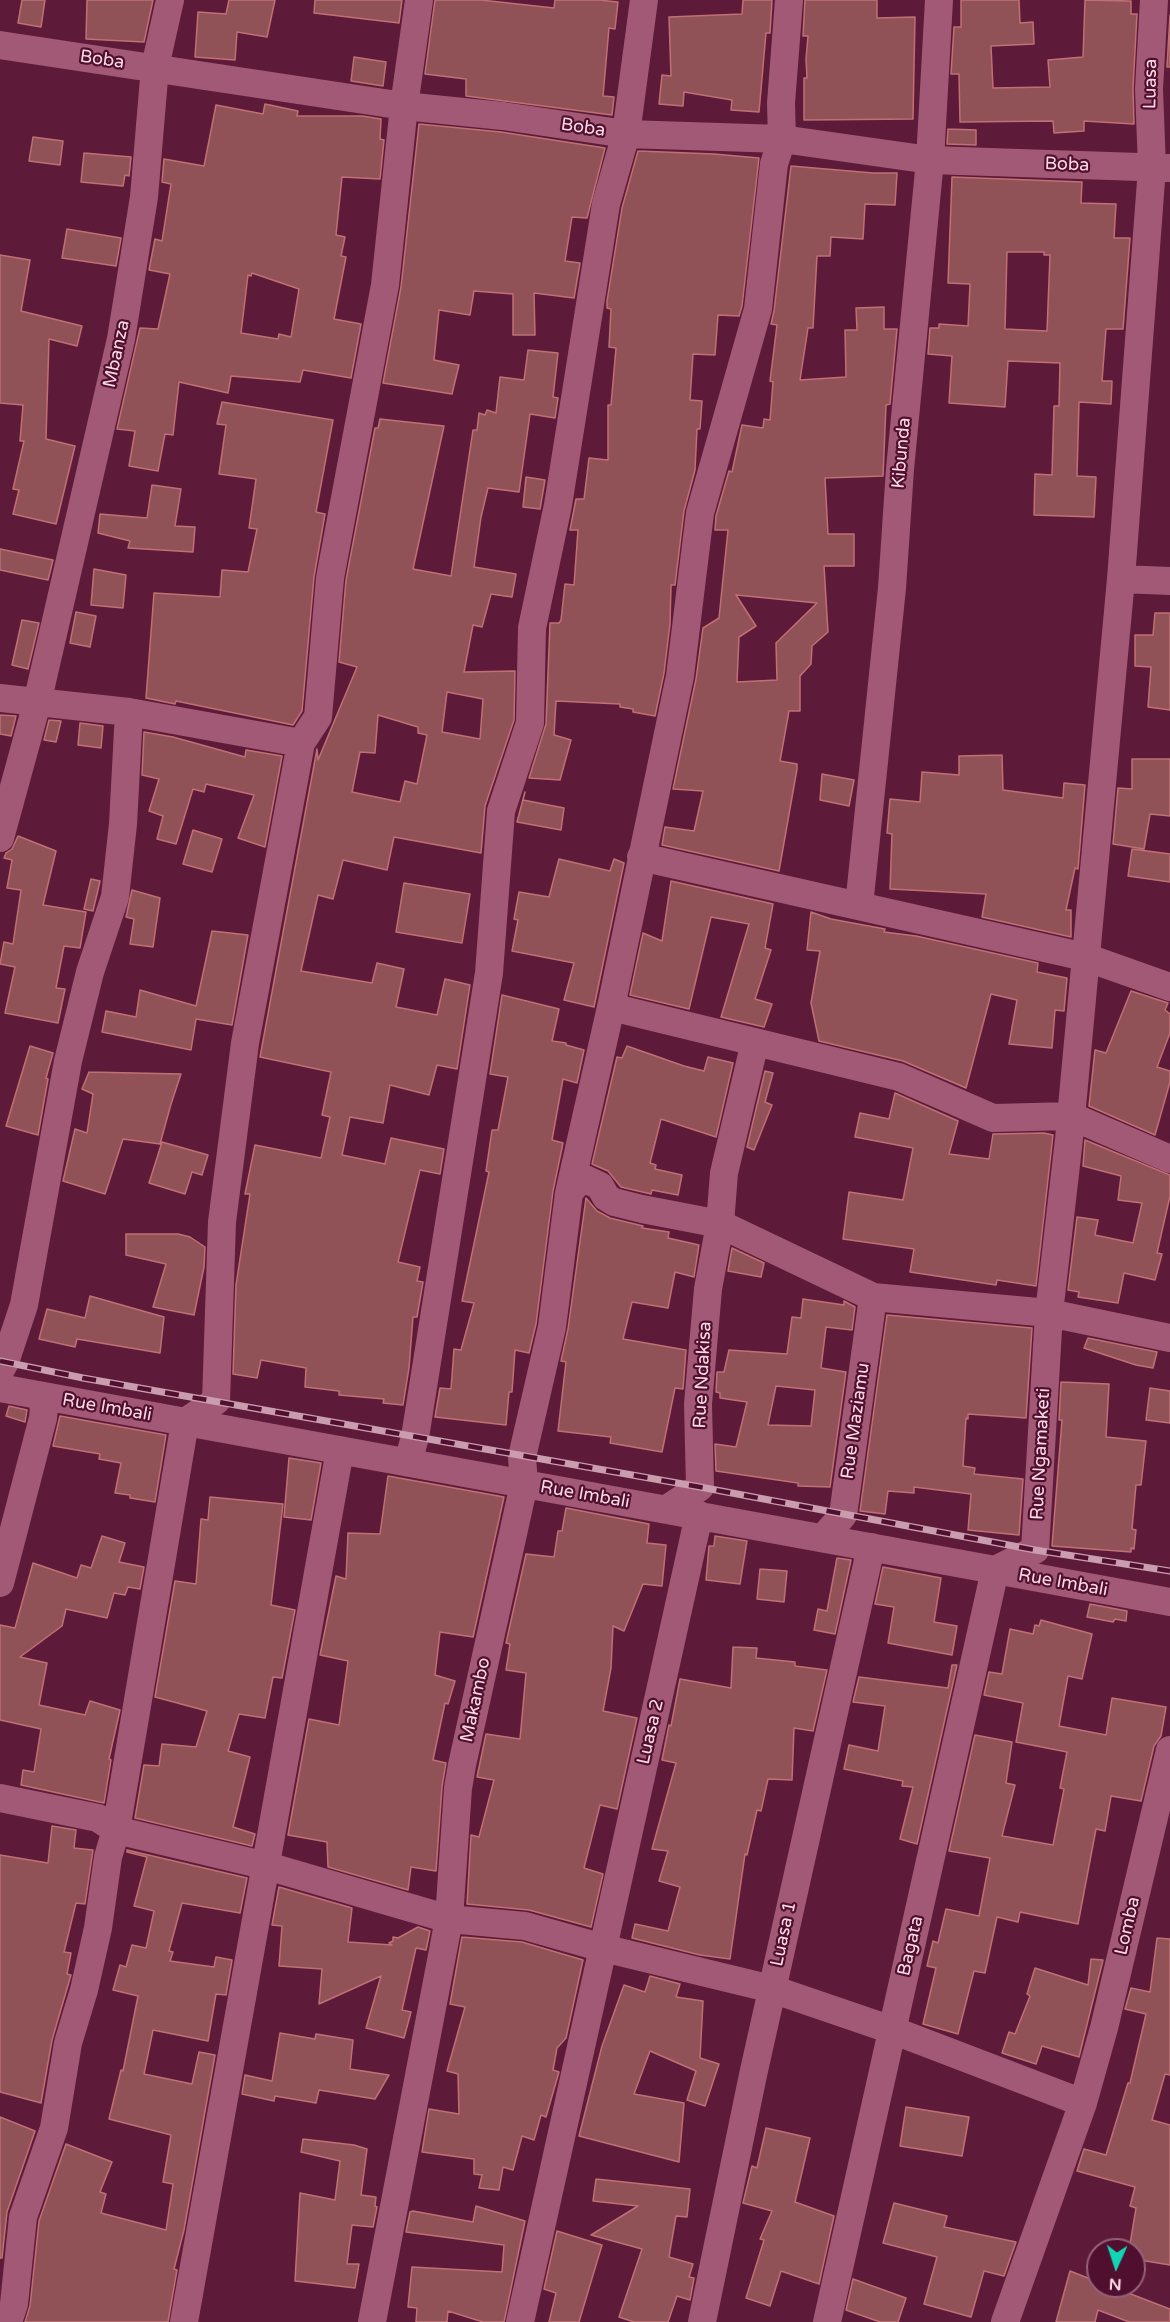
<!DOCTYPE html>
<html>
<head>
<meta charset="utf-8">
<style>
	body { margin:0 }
	#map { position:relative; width:1170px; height:2322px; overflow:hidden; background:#5d1b39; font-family:"Varela Round",sans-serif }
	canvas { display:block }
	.north { position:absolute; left:1086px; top:2238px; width:60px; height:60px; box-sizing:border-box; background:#510f2f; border:2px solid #956078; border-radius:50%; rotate:183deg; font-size:16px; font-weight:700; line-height:24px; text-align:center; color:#fcdae5 }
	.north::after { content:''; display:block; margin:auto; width:21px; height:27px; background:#12d5b4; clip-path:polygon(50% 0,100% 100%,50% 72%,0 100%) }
</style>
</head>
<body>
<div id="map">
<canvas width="1170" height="2322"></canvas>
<div class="north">N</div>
</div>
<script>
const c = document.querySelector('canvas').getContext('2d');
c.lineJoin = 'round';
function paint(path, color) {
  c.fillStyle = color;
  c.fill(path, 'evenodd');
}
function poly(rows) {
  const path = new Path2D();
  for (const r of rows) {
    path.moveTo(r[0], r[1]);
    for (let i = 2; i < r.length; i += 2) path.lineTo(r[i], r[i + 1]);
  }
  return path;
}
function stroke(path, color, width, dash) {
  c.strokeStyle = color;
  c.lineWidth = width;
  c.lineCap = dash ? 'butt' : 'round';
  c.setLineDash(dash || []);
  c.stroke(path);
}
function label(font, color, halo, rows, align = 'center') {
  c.font = font + ' "Varela Round",sans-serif';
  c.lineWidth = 4.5;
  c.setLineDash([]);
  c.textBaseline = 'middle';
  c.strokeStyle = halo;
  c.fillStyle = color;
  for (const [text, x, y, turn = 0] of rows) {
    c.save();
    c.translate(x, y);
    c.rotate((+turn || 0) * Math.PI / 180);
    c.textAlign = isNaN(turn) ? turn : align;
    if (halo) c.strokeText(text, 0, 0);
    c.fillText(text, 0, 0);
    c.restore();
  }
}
const building = poly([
	[22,0,45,0,41,27,18,23,22,0],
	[87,0,153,0,144,42,86,39,87,0],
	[229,0,275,0,267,37,237,32,235,60,195,57,198,12,226,14,229,0],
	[315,0,402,0,399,23,314,13,315,0],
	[435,0,481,0,554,8,555,0,599,0,618,2,615,29,609,28,603,96,614,97,612,115,466,96,466,79,425,74,435,0],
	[743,0,772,0,770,33,766,33,759,112,731,110,732,100,684,92,683,106,659,104,662,75,671,76,669,17,742,14,743,0],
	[805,0,877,0,877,18,915,17,913,119,804,120,804,78,807,78,806,59,808,36,803,36,805,0],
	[961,0,1019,0,1020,23,1033,22,1034,44,991,46,993,88,1050,87,1048,60,1083,57,1085,0,1131,1,1131,14,1137,14,1133,88,1134,124,1084,121,1084,131,1054,133,1053,121,960,122,959,74,951,74,954,27,961,27,961,0],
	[1170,15,1170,67,1167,67,1170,15],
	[354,57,386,62,383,86,351,81,354,57],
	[265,104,298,111,297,116,362,116,381,119,380,139,384,140,380,179,342,177,336,235,345,237,341,256,346,257,334,319,361,324,351,378,303,370,300,382,231,376,228,393,179,382,173,435,165,434,158,471,129,466,135,431,117,429,140,328,158,329,170,274,149,270,155,239,162,241,171,184,162,182,164,159,204,166,216,105,263,114,265,104],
	[252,273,299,289,291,337,279,334,278,339,241,333,248,275,251,276,252,273],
	[419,124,501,132,605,148,587,218,572,217,565,261,580,263,574,298,534,293,535,335,513,335,513,294,474,291,470,315,439,310,434,360,459,365,452,394,383,383,401,287,419,124],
	[948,129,976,130,976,145,947,144,948,129],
	[33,137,63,141,60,165,29,161,33,137],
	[638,151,714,154,759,158,742,306,739,316,718,315,715,355,693,354,690,400,702,401,700,429,697,429,695,470,684,511,675,585,671,585,670,624,664,673,655,716,633,712,633,709,620,707,620,704,556,701,554,735,571,740,560,780,529,778,546,724,550,623,559,623,561,620,565,584,574,585,578,530,570,530,576,499,584,499,589,458,608,460,608,405,611,405,616,348,609,347,611,309,607,308,607,301,622,208,638,151],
	[84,153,131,157,129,176,125,175,123,186,81,182,84,153],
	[791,166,873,173,897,173,895,205,865,204,863,239,831,237,830,256,817,256,813,328,808,328,800,380,846,377,845,330,857,330,856,308,884,307,884,329,897,329,890,404,886,405,883,476,825,478,828,534,854,534,854,566,824,566,828,632,812,646,811,664,800,676,800,711,789,711,780,761,797,764,797,769,779,871,662,845,665,827,694,831,703,791,673,789,696,679,703,628,719,618,728,530,715,530,716,516,729,471,732,472,742,425,763,428,764,419,770,420,773,382,770,381,777,325,771,324,774,311,791,166],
	[736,595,817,603,776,643,777,680,737,682,739,637,756,626,736,595],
	[952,177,1082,182,1081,203,1116,204,1114,238,1130,238,1123,329,1106,329,1102,381,1112,381,1111,404,1079,402,1077,476,1096,477,1094,517,1034,515,1035,474,1052,475,1054,406,1059,406,1060,363,1008,361,1005,407,949,403,952,356,928,354,930,328,939,328,939,324,968,326,970,284,948,283,952,177],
	[1007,252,1044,252,1044,255,1050,255,1047,331,1005,329,1007,252],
	[67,229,121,238,116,266,62,258,67,229],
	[0,255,30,260,21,311,82,326,77,346,49,339,46,439,75,446,56,524,13,514,19,490,13,489,24,441,20,441,23,405,0,403,0,255],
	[528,350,558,353,553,397,558,398,555,418,530,414,519,492,488,488,481,517,474,567,516,574,512,597,491,594,482,627,473,625,464,672,515,671,514,720,485,806,481,853,394,837,387,870,343,860,333,899,318,895,301,971,372,983,377,963,404,969,396,1007,437,1015,445,979,470,985,457,1069,437,1065,429,1095,390,1085,383,1123,350,1117,342,1155,385,1164,391,1138,444,1149,440,1174,420,1170,398,1262,420,1267,417,1281,423,1282,417,1317,413,1317,409,1368,403,1405,383,1403,384,1399,339,1395,339,1391,305,1387,306,1368,261,1360,257,1378,233,1374,236,1285,250,1194,245,1194,255,1145,321,1158,330,1117,322,1115,331,1072,260,1057,317,749,318,760,357,667,339,662,346,580,375,428,378,428,380,419,444,426,413,569,451,576,473,430,477,430,479,413,485,415,487,410,496,413,500,377,524,380,528,350],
	[447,692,483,699,480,739,442,732,447,692],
	[378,715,418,727,418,733,427,735,417,784,405,781,400,802,352,792,360,752,375,753,378,715],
	[222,402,333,420,316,512,325,514,314,577,302,711,293,725,176,701,175,704,146,698,154,593,220,597,222,570,248,572,257,529,249,528,256,479,219,474,226,425,217,424,222,402],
	[526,477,545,480,540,509,523,507,526,477],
	[152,485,181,489,175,526,195,527,193,552,128,548,130,541,98,533,100,514,147,518,152,485],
	[0,549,53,560,48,580,0,570,0,549],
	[94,569,126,575,123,608,91,605,94,569],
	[76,612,96,616,90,647,70,643,76,612],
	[1155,613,1170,613,1170,710,1148,707,1151,667,1135,666,1135,635,1153,635,1155,613],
	[22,620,39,623,28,669,12,665,22,620],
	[0,715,16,716,11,736,0,734,0,715],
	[49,720,61,721,56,742,44,740,49,720],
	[80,723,103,726,101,748,78,745,80,723],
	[144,732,173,737,245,757,246,750,282,756,265,847,238,838,254,795,206,784,204,792,193,789,176,844,157,839,163,816,149,811,159,779,142,775,144,732],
	[1002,755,1003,790,1063,798,1064,783,1085,785,1078,869,1075,868,1066,910,1071,910,1071,937,982,917,986,894,890,889,892,834,887,833,890,799,920,802,922,772,959,775,959,756,1002,755],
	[1132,759,1170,759,1170,816,1150,814,1144,849,1113,844,1118,788,1132,789,1132,759],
	[822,774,854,780,849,806,820,800,822,774],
	[525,792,523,800,564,808,561,830,517,822,525,792],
	[193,830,222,839,212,872,183,864,193,830],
	[18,836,56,851,43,905,86,912,80,948,64,946,56,988,65,989,58,1023,5,1013,15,967,0,964,4,942,13,944,21,890,7,888,12,860,4,858,6,853,12,849,18,836],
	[1132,849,1170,854,1170,882,1128,876,1132,849],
	[559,859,610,871,614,859,624,863,594,1007,564,1000,574,963,512,951,518,920,514,919,519,892,549,897,559,859],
	[91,879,100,881,93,911,84,909,91,879],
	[671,881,773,904,765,948,771,950,755,999,772,1004,764,1027,721,1017,749,924,711,917,689,1009,630,995,643,933,662,941,671,881],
	[404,883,470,894,462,943,396,932,404,883],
	[132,890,160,898,153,947,130,944,134,919,126,917,132,890],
	[811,912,831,919,885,929,884,932,916,936,1038,963,1037,972,1067,978,1064,1011,1055,1010,1052,1048,1009,1044,1017,1000,991,994,966,1088,903,1061,819,1041,811,1003,820,951,807,950,811,912],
	[212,931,248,935,232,1025,196,1019,191,1050,102,1032,106,1011,136,1017,140,990,196,1006,212,931],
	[1131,991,1168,1003,1165,1010,1170,1014,1170,1033,1157,1067,1170,1071,1170,1082,1155,1135,1089,1106,1095,1050,1106,1053,1131,991],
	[502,995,559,1009,552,1041,566,1043,566,1045,584,1050,577,1083,563,1079,552,1140,563,1143,553,1191,536,1324,529,1353,515,1350,512,1392,509,1392,506,1425,435,1417,440,1388,451,1389,454,1349,461,1350,474,1303,462,1301,489,1172,486,1171,492,1130,498,1130,508,1077,490,1074,502,995],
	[30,1046,53,1053,46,1078,48,1079,38,1135,6,1126,30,1046],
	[627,1046,684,1066,704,1071,708,1057,733,1063,716,1137,661,1119,650,1163,656,1165,655,1169,682,1175,678,1195,652,1190,651,1194,621,1187,608,1171,592,1164,617,1057,622,1058,627,1046],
	[765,1071,773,1073,765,1102,772,1105,754,1150,747,1147,765,1071],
	[89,1072,181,1074,171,1104,160,1144,123,1139,105,1194,63,1181,75,1129,87,1133,93,1094,82,1089,89,1072],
	[895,1093,958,1121,949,1154,989,1159,993,1134,1044,1133,1053,1135,1036,1286,997,1280,996,1285,910,1272,914,1249,843,1239,849,1192,903,1200,913,1148,855,1137,860,1113,889,1119,895,1093],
	[1085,1140,1170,1175,1170,1196,1157,1253,1162,1254,1155,1280,1124,1273,1118,1303,1078,1297,1079,1292,1068,1290,1077,1217,1098,1220,1095,1235,1133,1243,1142,1203,1118,1200,1121,1176,1083,1166,1085,1140],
	[162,1142,208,1155,202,1175,192,1172,185,1194,149,1183,162,1142],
	[586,1198,597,1211,610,1218,643,1226,642,1228,669,1232,668,1238,699,1245,694,1277,675,1272,668,1308,632,1302,623,1339,686,1350,683,1389,675,1388,662,1452,610,1443,611,1437,558,1431,566,1362,561,1361,568,1329,586,1198],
	[126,1234,178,1234,190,1237,205,1247,204,1267,194,1315,153,1307,166,1264,126,1255,126,1234],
	[732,1248,764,1263,761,1277,728,1271,732,1248],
	[90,1296,164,1317,160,1353,77,1339,75,1347,39,1339,47,1309,85,1318,90,1296],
	[803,1299,844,1305,844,1301,855,1307,852,1330,826,1327,821,1368,846,1372,830,1487,798,1486,798,1483,716,1471,715,1444,736,1447,747,1402,720,1398,720,1393,716,1392,717,1372,724,1372,729,1350,787,1354,792,1317,801,1318,803,1299],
	[776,1386,815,1390,811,1426,768,1425,776,1386],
	[887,1315,1032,1328,1026,1418,968,1414,968,1419,966,1418,963,1466,975,1468,974,1474,1023,1479,1019,1535,968,1530,971,1494,914,1487,914,1493,888,1491,885,1514,860,1511,887,1315],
	[1088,1338,1157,1352,1153,1368,1136,1365,1084,1348,1088,1338],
	[1061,1382,1109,1384,1106,1437,1146,1441,1141,1485,1136,1485,1132,1529,1136,1530,1134,1549,1131,1548,1131,1552,1052,1546,1062,1420,1059,1420,1061,1382],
	[1150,1388,1170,1391,1170,1423,1146,1420,1150,1388],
	[9,1406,27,1410,25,1422,6,1416,9,1406],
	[60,1416,166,1435,155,1502,130,1498,130,1495,115,1493,121,1463,99,1459,100,1454,53,1446,60,1416],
	[289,1458,321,1463,311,1520,284,1517,289,1458],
	[388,1476,504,1497,473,1637,440,1632,435,1675,455,1681,448,1704,445,1703,433,1760,446,1763,442,1787,436,1871,411,1867,408,1890,328,1867,327,1842,288,1835,309,1719,339,1725,348,1661,320,1655,336,1576,346,1579,348,1533,380,1534,388,1476],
	[210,1497,283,1504,271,1605,295,1610,282,1678,273,1677,265,1718,239,1714,228,1751,250,1757,233,1827,255,1834,252,1846,135,1818,144,1765,159,1766,162,1744,196,1747,207,1711,155,1697,175,1581,196,1584,201,1519,208,1520,210,1497],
	[566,1508,649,1524,647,1543,666,1545,662,1586,643,1584,624,1631,613,1626,611,1668,603,1711,637,1718,617,1809,600,1805,584,1868,603,1874,591,1927,529,1910,467,1904,471,1835,479,1837,494,1780,477,1777,486,1734,520,1739,526,1673,506,1670,510,1644,506,1643,526,1554,554,1557,558,1531,562,1531,566,1508],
	[102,1536,125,1543,119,1562,144,1567,140,1589,128,1587,125,1595,114,1593,107,1618,66,1609,62,1626,20,1657,47,1663,39,1705,85,1715,90,1701,120,1710,109,1759,111,1760,104,1803,21,1785,23,1770,34,1772,41,1729,0,1720,0,1625,15,1628,33,1563,77,1578,81,1565,91,1568,102,1536],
	[715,1536,747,1541,740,1584,706,1580,709,1546,714,1546,715,1536],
	[837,1558,851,1560,835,1634,814,1630,818,1609,827,1611,837,1558],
	[883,1567,941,1578,934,1622,957,1626,952,1655,888,1643,894,1607,875,1604,883,1567],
	[760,1569,787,1571,784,1602,757,1599,760,1569],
	[1090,1604,1127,1611,1126,1621,1115,1619,1113,1622,1087,1617,1090,1604],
	[1041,1620,1092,1634,1082,1679,1068,1676,1059,1726,1106,1735,1112,1698,1166,1707,1161,1736,1154,1746,1141,1801,1111,1796,1105,1831,1096,1829,1078,1924,1020,1912,1018,1922,997,1917,985,1973,974,1971,958,2034,923,2024,936,1968,927,1966,933,1941,938,1943,946,1909,979,1916,990,1858,949,1851,975,1735,1012,1742,1006,1783,1015,1785,1002,1836,1053,1845,1064,1789,1060,1788,1067,1752,1016,1742,1023,1703,984,1695,989,1672,1002,1674,1010,1629,1033,1634,1035,1625,1039,1626,1041,1620],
	[733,1647,757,1648,756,1658,795,1662,795,1666,827,1670,813,1731,794,1728,792,1780,768,1779,761,1811,757,1810,747,1855,745,1854,730,1959,700,1955,632,1938,635,1924,668,1931,680,1887,659,1881,668,1851,652,1849,676,1763,662,1760,669,1725,671,1726,680,1679,731,1688,733,1647],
	[952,1665,957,1665,917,1844,900,1839,913,1787,902,1786,903,1781,844,1769,849,1745,878,1751,885,1706,853,1702,859,1677,948,1688,952,1665],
	[52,1826,76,1830,74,1848,93,1850,85,1904,76,1903,64,1952,71,1953,67,1974,71,1975,52,2040,41,2103,0,2092,0,1855,48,1863,52,1826],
	[127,1850,247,1878,240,1913,182,1903,169,1951,173,1952,170,1961,214,1967,216,1957,232,1960,226,1995,216,1994,208,2041,153,2030,144,2074,192,2084,199,2052,215,2055,184,2230,174,2269,177,2270,168,2322,25,2322,30,2306,39,2221,66,2144,112,2162,100,2192,106,2194,101,2213,166,2230,173,2184,163,2182,171,2135,109,2119,121,2070,123,2071,138,1996,113,1990,120,1965,126,1967,132,1945,146,1948,154,1911,134,1906,147,1857,127,1852,127,1850],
	[279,1887,352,1908,348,1942,392,1945,389,1943,393,1941,393,1937,398,1938,418,1927,430,1931,426,1950,416,1948,402,2010,411,2012,404,2038,366,2028,381,1976,319,2004,322,1969,279,1966,282,1926,272,1925,279,1887],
	[462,1937,522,1942,583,1960,566,2038,557,2048,553,2070,559,2072,546,2117,541,2115,534,2140,522,2136,513,2170,503,2167,499,2190,479,2188,482,2175,474,2174,474,2159,422,2152,429,2109,459,2114,458,2074,447,2071,465,2007,450,2004,462,1937],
	[1157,1938,1170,1939,1170,2075,1165,2074,1152,2120,1170,2125,1170,2265,1134,2259,1134,2250,1129,2250,1136,2208,1130,2206,1135,2187,1077,2171,1084,2149,1106,2155,1128,2083,1130,2083,1146,2014,1125,2009,1131,1988,1150,1992,1157,1938],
	[1091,1959,1103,1960,1079,2057,1042,2046,1036,2064,1002,2053,1009,2032,1015,2034,1030,1996,1027,1994,1035,1968,1088,1985,1091,1959],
	[650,1976,680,1984,676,1997,703,2001,700,2058,719,2064,705,2106,687,2100,696,2071,650,2051,634,2094,684,2103,679,2162,579,2136,602,2046,624,1985,645,1992,650,1976],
	[280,2033,315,2039,316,2034,353,2040,350,2069,389,2075,375,2099,319,2090,316,2103,275,2096,274,2101,242,2094,245,2075,272,2081,280,2033],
	[906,2107,969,2117,962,2156,900,2146,906,2107],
	[0,2117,35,2131,7,2212,2,2258,0,2258,0,2117],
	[766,2128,810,2138,795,2202,834,2216,819,2284,781,2271,770,2306,746,2298,764,2240,760,2239,772,2211,743,2203,752,2166,757,2168,766,2128],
	[303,2139,354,2145,367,2149,361,2195,376,2197,375,2206,377,2207,373,2227,352,2225,347,2264,359,2264,355,2288,295,2281,300,2193,335,2200,340,2161,301,2152,303,2139],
	[596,2179,690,2189,687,2217,676,2216,669,2257,693,2264,689,2277,694,2278,690,2300,677,2296,668,2322,634,2322,619,2317,642,2249,591,2235,638,2206,593,2201,596,2179],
	[894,2203,947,2216,944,2227,1016,2242,1004,2276,984,2271,971,2317,924,2304,937,2257,883,2243,894,2203],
	[476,2206,525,2221,504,2322,483,2322,448,2311,447,2322,416,2322,417,2308,408,2307,412,2267,502,2272,504,2245,406,2232,410,2212,413,2211,473,2222,476,2206],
	[557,2231,602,2245,579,2322,549,2322,556,2293,544,2289,557,2231],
	[1070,2271,1098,2282,1098,2286,1110,2286,1170,2309,1170,2322,1129,2322,1098,2310,1095,2322,1056,2322,1070,2271],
	[853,2279,906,2298,898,2322,880,2322,846,2310,853,2279]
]);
const minor = poly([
	[0,45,404,106,503,116,626,134,782,139,930,160,1170,168],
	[1121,579,1170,581],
	[0,698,129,712,301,743],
	[0,838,37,703,121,339,144,197,155,67,170,0],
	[641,857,1085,957,1170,987],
	[859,906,892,588,900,469,930,160,939,0],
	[611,1007,899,1077,993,1118,1071,1116,1170,1159],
	[569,1193,577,1183,585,1179,600,1186,606,1197,614,1202,642,1209,720,1224,873,1297,1049,1313,1170,1338],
	[0,1371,5,1362,24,1305,68,1061,90,972,115,897,123,824,129,712],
	[0,1388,1170,1602],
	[408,1462,415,1437,489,973,501,811,530,723,532,628,558,505,606,204,626,134,644,0],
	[667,1509,700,1487,698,1404,708,1289,720,1224,724,1173,755,1042],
	[823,1538,843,1515,873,1297],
	[0,1583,43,1418,44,1407,40,1396],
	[0,1798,98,1818,116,1830,267,1866,449,1919,525,1926,603,1948,772,1989,892,2030,1083,2103],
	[8,2322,14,2304,23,2217,54,2128,68,2043,84,1990,98,1928,108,1857,116,1830,185,1422,216,1401,222,1222,245,1043,301,743,318,717,330,578,385,285,404,106,419,0],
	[184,2322,340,1450],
	[372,2322,449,1919,458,1788,462,1765,524,1484,522,1457,552,1327,569,1193,611,1007,680,676,700,513,758,309,774,164,782,139,781,103,789,0],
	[520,2322,699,1515],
	[702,2322,753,2075,871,1547],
	[827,2322,995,1570,1035,1550,1049,1313,1069,1139,1121,579,1152,168,1149,89,1154,0],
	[1005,2322,1083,2103,1104,2028,1170,1750]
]);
const rail = poly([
	[0,1361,83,1378,700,1487,1035,1550,1170,1571]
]);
const streetNames = [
	["Boba",102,60,8],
	["Luasa",1151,84,-89],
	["Boba",583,128,8],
	["Boba",1067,165,2],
	["Mbanza",117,354,-78],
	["Kibunda",902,453,-85],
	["Rue Ndakisa",703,1375,-87],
	["Rue Imbali",107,1408,10],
	["Rue Maziamu",856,1421,-82],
	["Rue Ngamaketi",1041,1454,-87],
	["Rue Imbali",585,1495,10],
	["Rue Imbali",1063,1583,10],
	["Makambo",476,1700,-78],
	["Luasa 2",651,1732,-77],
	["Lomba",1128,1926,-77],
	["Luasa 1",784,1934,-78],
	["Bagata",911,1946,-77]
];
paint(building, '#915257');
stroke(building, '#c07075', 1.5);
stroke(minor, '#a25976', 28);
stroke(rail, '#c99dae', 7);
stroke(rail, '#510f2f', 4.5, [14]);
label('18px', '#fcdae5', '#510f2f', streetNames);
</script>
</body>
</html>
